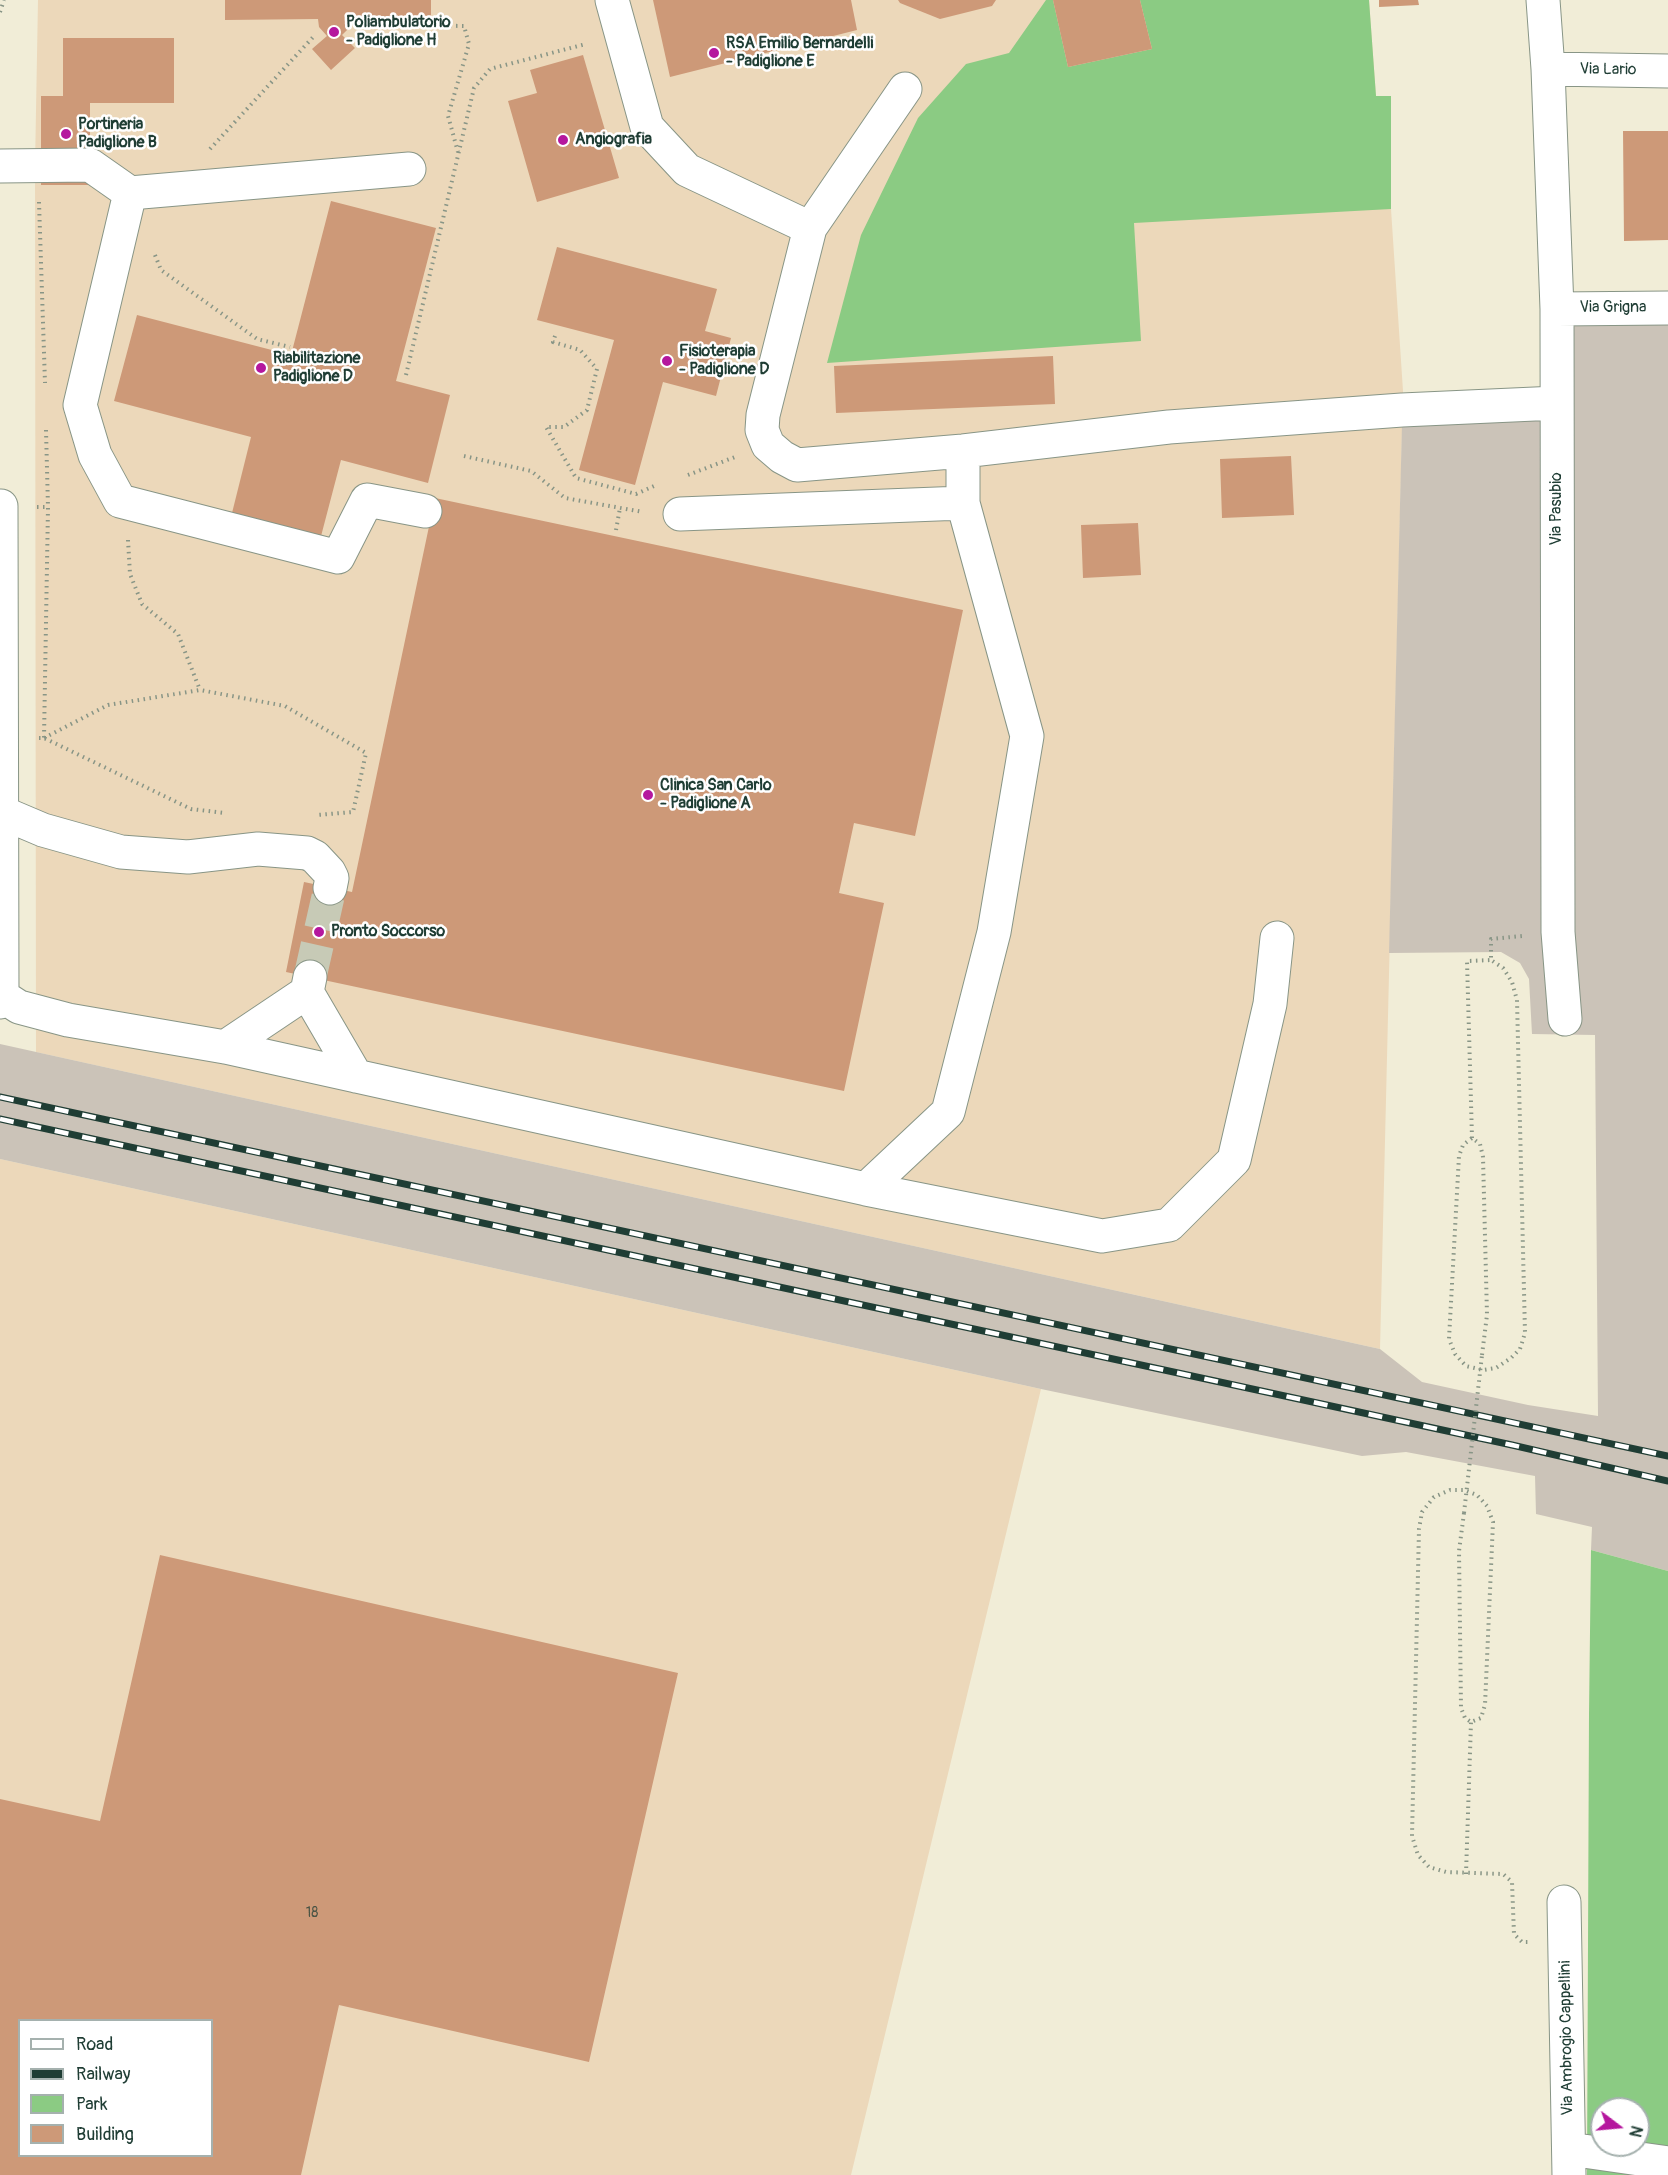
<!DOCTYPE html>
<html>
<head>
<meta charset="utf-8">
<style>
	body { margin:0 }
	#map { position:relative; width:1668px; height:2175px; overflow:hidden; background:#f1edd7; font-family:Pangolin,sans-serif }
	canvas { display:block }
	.legend { position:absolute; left:18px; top:2019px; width:195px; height:138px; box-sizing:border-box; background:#fff; border:2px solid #a5b1ae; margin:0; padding:8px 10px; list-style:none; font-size:18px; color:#1f3d34 }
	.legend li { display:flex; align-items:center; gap:12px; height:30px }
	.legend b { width:30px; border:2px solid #a5b1ae }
	.north { position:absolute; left:1590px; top:2097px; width:60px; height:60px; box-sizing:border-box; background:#fff; border:2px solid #a5b1ae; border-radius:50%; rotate:106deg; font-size:16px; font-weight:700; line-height:24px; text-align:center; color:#1f3d34 }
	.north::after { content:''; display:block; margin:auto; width:21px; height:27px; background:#b5179e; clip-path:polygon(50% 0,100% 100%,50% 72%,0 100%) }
</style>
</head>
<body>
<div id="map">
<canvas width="1668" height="2175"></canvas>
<ul class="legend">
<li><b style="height:8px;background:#fff"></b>Road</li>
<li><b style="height:8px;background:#1f3d34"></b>Railway</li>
<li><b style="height:16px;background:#8bcb83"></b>Park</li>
<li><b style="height:16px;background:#cd9978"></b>Building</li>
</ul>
<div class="north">N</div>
</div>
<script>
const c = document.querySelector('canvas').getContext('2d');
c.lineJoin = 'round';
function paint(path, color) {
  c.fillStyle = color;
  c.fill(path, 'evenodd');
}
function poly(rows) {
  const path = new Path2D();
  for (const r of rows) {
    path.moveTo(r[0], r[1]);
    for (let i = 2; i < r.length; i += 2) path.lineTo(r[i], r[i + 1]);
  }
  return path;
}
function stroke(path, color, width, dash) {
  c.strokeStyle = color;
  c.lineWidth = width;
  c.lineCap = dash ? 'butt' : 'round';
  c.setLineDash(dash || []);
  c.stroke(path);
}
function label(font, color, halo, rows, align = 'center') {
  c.font = font + ' Pangolin,sans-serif';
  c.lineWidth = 5;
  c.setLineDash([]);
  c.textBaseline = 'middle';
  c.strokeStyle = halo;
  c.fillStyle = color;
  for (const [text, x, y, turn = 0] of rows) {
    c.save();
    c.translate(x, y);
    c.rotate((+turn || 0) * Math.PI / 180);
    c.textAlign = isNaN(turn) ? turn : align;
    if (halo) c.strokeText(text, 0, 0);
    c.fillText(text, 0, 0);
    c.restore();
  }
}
const built = poly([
	[38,0,1369,0,1376,96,1391,96,1391,209,1403,391,1380,1349,36,1052,35,166],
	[0,1159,1041,1389,851,2175,0,2175],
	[20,2020,212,2020,212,2156,20,2156]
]);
const industrial = poly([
	[1563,320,1668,320,1668,1571,1591,1550,1592,1527,1536,1514,1535,1476,1406,1452,1362,1456,1041,1389,0,1159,0,1044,1380,1349,1422,1382,1528,1405,1598,1416,1595,1035,1532,1034,1529,979,1520,963,1501,952,1389,953,1402,423,1561,416]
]);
const green = poly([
	[1046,0,1053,0,1068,67,1152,49,1140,0,1369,0,1376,96,1391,96,1391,209,1134,223,1141,341,827,363,861,235,918,118,966,64,1009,53],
	[1591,1550,1668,1571,1668,2175,1587,2175,1589,1714],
	[1602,2109,1638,2109,1638,2145,1602,2145]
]);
const building = poly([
	[225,0,431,0,431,19,349,18,348,29,342,35,355,48,331,70,312,49,327,36,319,27,318,19,225,20],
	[653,0,851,0,857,30,670,77],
	[898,0,996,0,992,6,940,19,900,3],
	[1053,0,1140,0,1152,49,1068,67],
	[1379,0,1418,0,1419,5,1379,7],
	[63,38,174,38,174,103,90,103,90,185,41,185,41,96,63,96],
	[583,55,619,178,537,202,508,101,537,93,530,70],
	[1623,131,1668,131,1668,240,1624,241],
	[331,201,436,228,396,381,450,395,428,483,341,460,320,540,231,517,251,437,114,401,137,315,291,355],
	[557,247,717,289,705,331,731,338,716,396,663,382,635,485,579,470,614,340,537,320],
	[1053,356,1055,404,836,413,834,366],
	[1291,456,1294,515,1222,518,1220,459],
	[435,498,963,610,915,836,854,823,839,893,884,903,844,1091,286,972,304,882,352,892],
	[1138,523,1141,575,1083,578,1081,525],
	[160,1555,678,1673,589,2062,339,2005,301,2175,0,2175,0,1799,100,1821],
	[20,2020,212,2020,212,2156,20,2156]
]);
const minorTunnel = poly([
	[310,977,330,888]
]);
const path = poly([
	[0,12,4,0],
	[354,24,464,26,469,44,448,116,458,152],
	[210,149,315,35],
	[39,202,45,383],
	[155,255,161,270,257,339,290,347],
	[555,336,553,342,580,350,597,369,587,410,564,427,546,427,576,478,636,494,654,486],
	[406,375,474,88,490,69,586,44],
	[46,430,48,507],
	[464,456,531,471,565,498,643,512],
	[688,475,735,457],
	[37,507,48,507,44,738],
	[616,530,620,508],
	[128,540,130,574,142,604,178,634,200,690],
	[39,738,44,738,191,809,225,813],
	[44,738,108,705,200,690,285,706,366,753,353,812,317,815],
	[1472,1138,1467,961,1491,960],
	[1482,1355,1487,1315,1483,1157,1480,1144,1472,1138,1463,1145,1459,1156,1449,1339,1455,1354,1466,1366,1483,1370,1496,1368,1511,1358,1520,1349,1525,1333,1517,1000,1512,982,1503,968,1491,960,1491,939,1522,936],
	[1464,1513,1459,1551,1461,1708,1465,1718,1471,1722,1481,1718,1485,1705,1493,1522,1487,1506,1477,1495,1464,1490,1450,1490,1434,1497,1422,1512,1419,1529,1412,1836,1418,1855,1429,1867,1446,1872,1503,1874,1512,1882,1514,1934,1522,1942,1528,1942],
	[1466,1874,1471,1722]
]);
const minor = poly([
	[612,0,647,127,687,170,810,228,763,415,762,430,768,445,782,457,797,465,963,451,1169,427,1402,410,1557,403],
	[1543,0,1548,69,1557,309,1558,932,1565,1019],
	[1548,69,1668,71],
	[0,166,90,165,130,193,409,169],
	[130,193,80,405,95,455,120,501,338,557,367,500,425,511],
	[810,228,905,89],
	[1557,309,1668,308],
	[680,514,963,503],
	[3,813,43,830,121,852,188,857,258,849,307,853,315,857,329,872,332,878,330,888],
	[307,992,356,1076],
	[2,996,19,1007,68,1020,225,1047,866,1189,948,1112,994,932,1027,736,963,503,963,451],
	[0,1002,2,996,1,506],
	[225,1047,307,992,310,977],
	[866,1189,1102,1236,1169,1225,1234,1160,1270,1004,1277,938],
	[1564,1902,1569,2175],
	[1569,2149,1668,2163]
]);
const rail = poly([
	[0,1097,1668,1456],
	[0,1119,1512,1445,1668,1481]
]);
const pathBridge = poly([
	[1464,1513,1482,1355]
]);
const markers = [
	[334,32,6,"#b5179e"],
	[714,53,6,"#b5179e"],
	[66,134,6,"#b5179e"],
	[563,140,6,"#b5179e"],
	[667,361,6,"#b5179e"],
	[261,368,6,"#b5179e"],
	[648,795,6,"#b5179e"],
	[319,932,6,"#b5179e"]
];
const numberNames = [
	["18",312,1913]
];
const poiNames = [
	["Poliambulatorio",346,23],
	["- Padiglione H",346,41],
	["RSA Emilio Bernardelli",726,44],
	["- Padiglione E",726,62],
	["Portineria",78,125],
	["Padiglione B",78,143],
	["Angiografia",575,140],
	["Fisioterapia",679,352],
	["- Padiglione D",679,370],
	["Riabilitazione",273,359],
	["Padiglione D",273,377],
	["Clinica San Carlo",660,786],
	["- Padiglione A",660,804],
	["Pronto Soccorso",331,932]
];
const streetNames = [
	["Via Lario",1608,70,1],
	["Via Grigna",1613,308],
	["Via Pasubio",1557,509,-90],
	["Via Ambrogio Cappellini",1567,2038,-91]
];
paint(built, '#ecd8ba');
paint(industrial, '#cbc3b8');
paint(green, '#8bcb83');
paint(building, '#cd9978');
stroke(minorTunnel, '#c7cab6', 33, [33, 16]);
stroke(minor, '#889586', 35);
stroke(path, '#889586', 4, [1.5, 4.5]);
stroke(minor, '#fff', 33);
stroke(rail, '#1f3d34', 7);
stroke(rail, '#fff', 4.5, [14]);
stroke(pathBridge, '#889586', 4, [1.5, 4.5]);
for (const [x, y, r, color] of markers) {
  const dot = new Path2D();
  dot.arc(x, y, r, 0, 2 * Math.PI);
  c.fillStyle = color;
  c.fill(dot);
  stroke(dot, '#fff', 2);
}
label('14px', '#4a5445', null, numberNames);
label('bold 16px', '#1f3d34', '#fff', poiNames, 'left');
label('16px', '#1f3d34', '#fff', streetNames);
</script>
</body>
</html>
